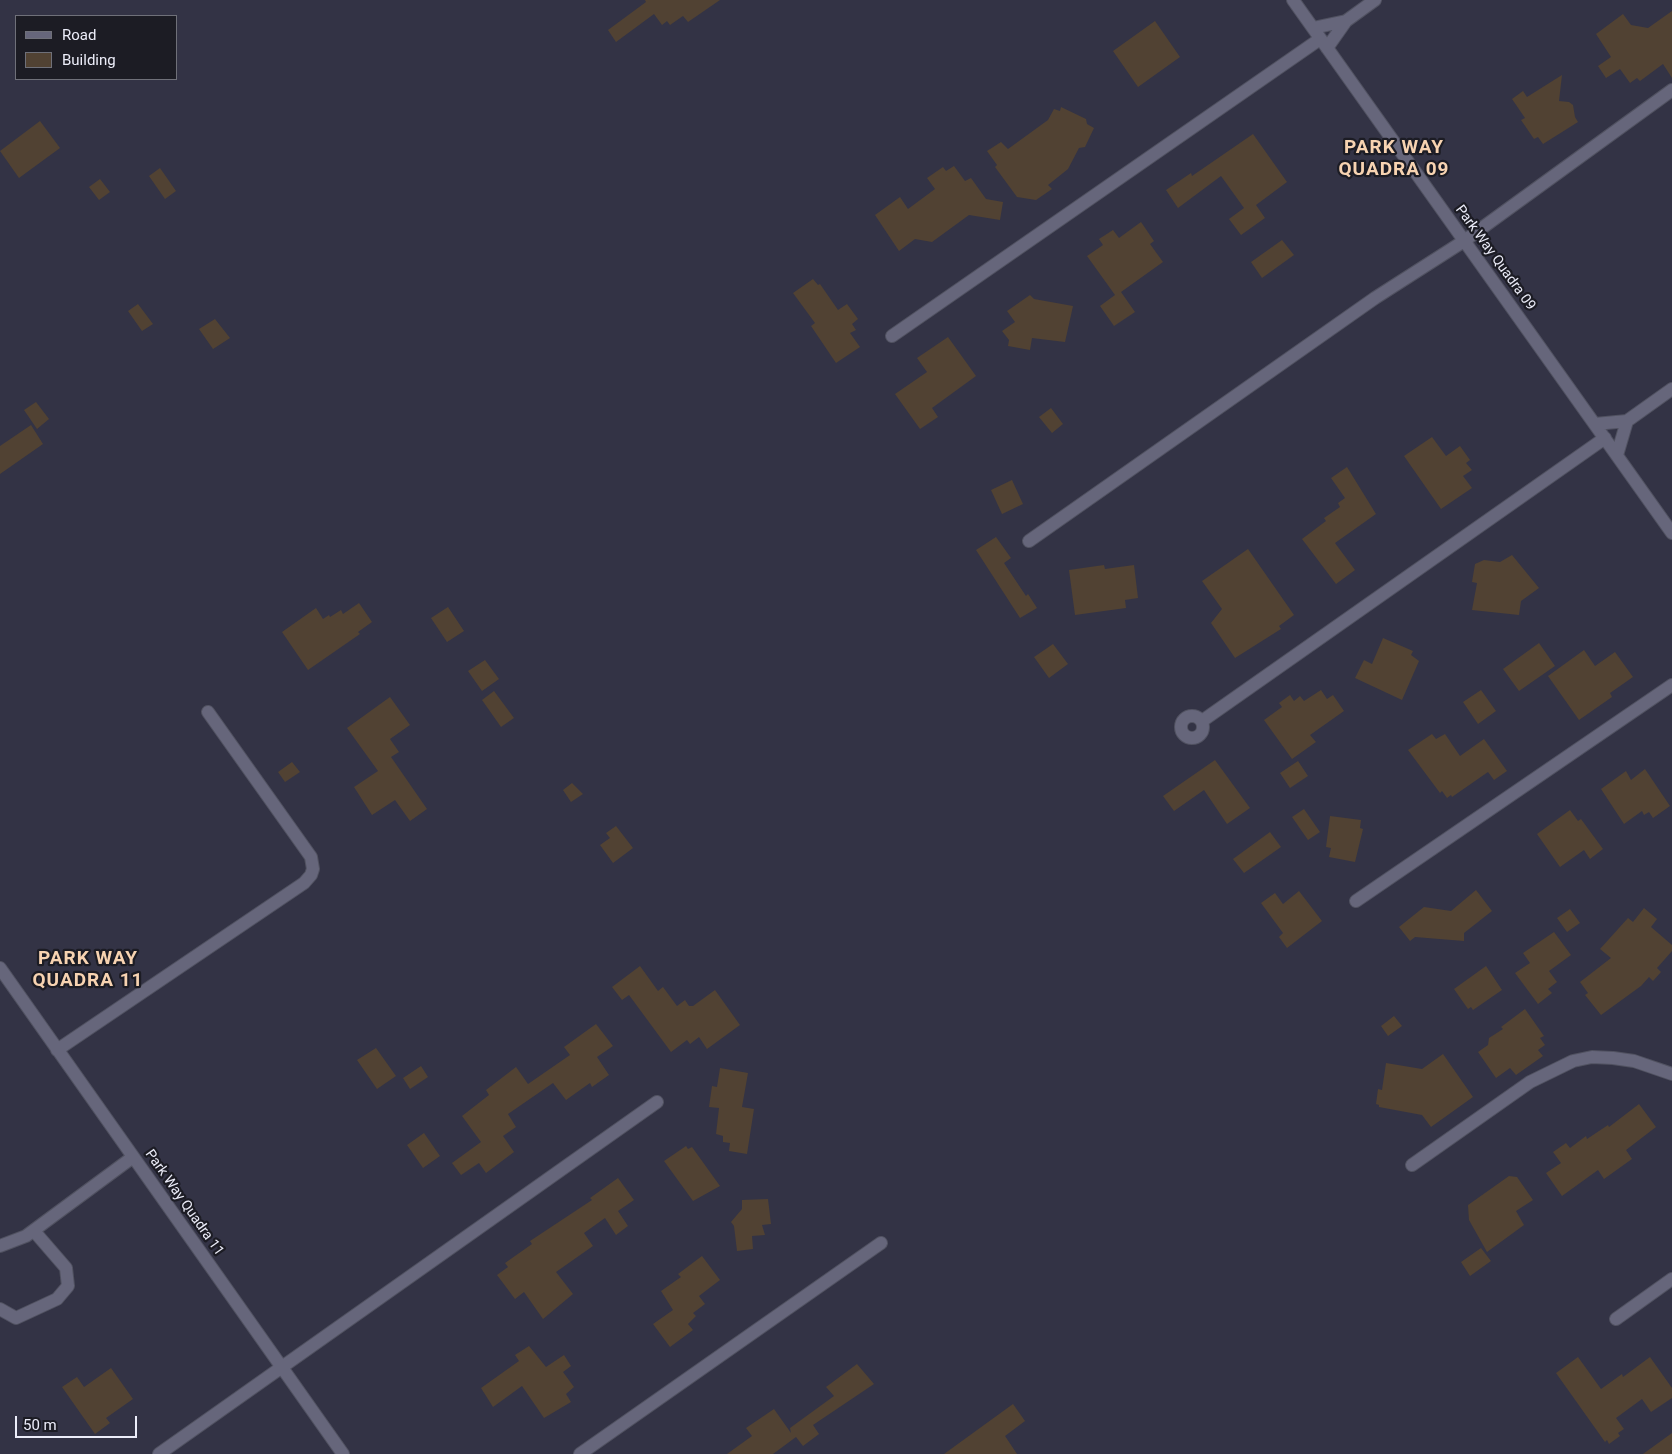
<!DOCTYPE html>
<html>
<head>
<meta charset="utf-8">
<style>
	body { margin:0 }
	#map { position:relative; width:1672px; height:1454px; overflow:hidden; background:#333345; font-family:Roboto,sans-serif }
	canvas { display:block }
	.legend { position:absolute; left:15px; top:15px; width:162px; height:65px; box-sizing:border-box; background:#1c1c24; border:1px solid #6f7079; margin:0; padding:6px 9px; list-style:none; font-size:15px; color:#ecedf9 }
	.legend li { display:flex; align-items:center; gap:10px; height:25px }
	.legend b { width:25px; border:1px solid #6f7079 }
	.scale { position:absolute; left:15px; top:1416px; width:122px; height:22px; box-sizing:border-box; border:2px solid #ecedf9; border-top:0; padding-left:6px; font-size:15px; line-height:18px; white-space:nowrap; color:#ecedf9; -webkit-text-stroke:4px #1c1c24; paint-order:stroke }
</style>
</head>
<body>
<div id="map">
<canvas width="1672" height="1454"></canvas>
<ul class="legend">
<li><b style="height:6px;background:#66667b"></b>Road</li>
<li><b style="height:14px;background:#514233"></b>Building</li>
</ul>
<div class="scale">50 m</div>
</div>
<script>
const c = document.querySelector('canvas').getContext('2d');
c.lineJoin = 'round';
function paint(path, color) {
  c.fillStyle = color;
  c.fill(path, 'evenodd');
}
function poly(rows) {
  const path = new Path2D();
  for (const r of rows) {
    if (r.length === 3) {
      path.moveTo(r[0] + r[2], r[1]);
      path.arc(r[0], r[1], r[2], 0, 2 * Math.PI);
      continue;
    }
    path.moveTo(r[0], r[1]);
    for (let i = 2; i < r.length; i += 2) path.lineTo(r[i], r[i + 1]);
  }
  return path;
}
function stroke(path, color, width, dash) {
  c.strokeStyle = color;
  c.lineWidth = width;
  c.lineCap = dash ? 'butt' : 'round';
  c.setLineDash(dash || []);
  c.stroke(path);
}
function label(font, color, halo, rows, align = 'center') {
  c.font = font + ' Roboto,sans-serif';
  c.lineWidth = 4.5;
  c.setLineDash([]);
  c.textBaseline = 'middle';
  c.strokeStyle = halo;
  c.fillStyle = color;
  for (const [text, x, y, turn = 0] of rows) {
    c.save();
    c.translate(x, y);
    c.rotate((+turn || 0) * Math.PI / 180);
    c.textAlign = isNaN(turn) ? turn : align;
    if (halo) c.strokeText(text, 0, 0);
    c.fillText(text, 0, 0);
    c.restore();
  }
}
const building = poly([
	[645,0,720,0,688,22,683,16,670,25,667,21,662,25,654,14,616,42,608,30,646,2],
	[1672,11,1672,78,1663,64,1640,81,1637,78,1630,83,1620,69,1606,78,1598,66,1611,57,1596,34,1623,14,1631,25,1648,28],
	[1155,21,1180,57,1138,87,1113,51],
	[1562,75,1559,101,1569,102,1573,105,1575,117,1578,122,1543,144,1538,137,1534,139,1521,120,1525,118,1512,99,1523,91,1527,97],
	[1061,107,1086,119,1087,124,1094,128,1085,147,1079,148,1068,169,1048,185,1052,189,1036,200,1017,197,995,167,997,165,987,151,1001,142,1008,149,1048,120,1054,109,1060,111],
	[40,121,60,148,19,178,0,151],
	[1253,134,1287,182,1256,205,1265,218,1241,235,1229,219,1244,208,1221,176,1178,208,1166,190,1191,173,1192,176],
	[954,166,965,181,971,178,986,199,1003,202,1000,220,969,215,932,242,915,239,899,251,875,215,900,197,908,209,935,189,927,178,943,167,946,171],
	[160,168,176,191,165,199,149,176],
	[100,179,110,192,99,200,89,187],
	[1141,222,1154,241,1150,244,1163,262,1121,292,1135,312,1114,326,1100,306,1115,295,1087,256,1103,245,1099,239,1113,230,1119,238],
	[1282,240,1294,255,1262,278,1251,262],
	[813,279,818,285,820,284,838,310,847,304,858,319,852,324,856,330,850,333,860,347,836,363,811,326,815,323,793,293],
	[1030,295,1034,299,1073,306,1065,342,1032,338,1030,350,1008,346,1009,340,1002,331,1015,322,1007,311],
	[138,304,153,324,142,331,128,311],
	[215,319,230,338,213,349,199,329],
	[948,337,976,376,932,408,938,417,920,429,895,394,927,372,917,358],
	[36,402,49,419,37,429,24,410],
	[1051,408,1063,424,1052,433,1039,417],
	[31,425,43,444,0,474,0,446],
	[1432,437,1446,456,1460,446,1470,460,1466,463,1472,470,1463,476,1472,488,1441,509,1404,456],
	[1347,467,1376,514,1335,543,1355,570,1336,584,1302,539,1326,521,1324,518,1340,507,1338,503,1345,498,1331,478],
	[1012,480,1023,504,1002,514,991,490],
	[996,537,1011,558,1004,563,1026,596,1028,594,1037,608,1020,618,976,550],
	[1248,549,1294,615,1279,626,1281,629,1235,658,1211,623,1222,609,1202,581],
	[1512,555,1539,588,1521,601,1519,615,1472,610,1477,583,1472,582,1475,564,1484,560,1500,562],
	[1104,565,1105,569,1134,565,1138,598,1125,600,1126,608,1075,615,1069,570],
	[359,603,372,622,358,632,360,634,308,670,282,632,316,608,323,619,329,615,330,617,341,610,343,614],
	[448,607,464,631,447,642,431,618],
	[1383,638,1413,651,1411,655,1419,661,1402,700,1355,678,1364,660,1372,664],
	[1539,643,1555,666,1519,691,1503,669],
	[1053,644,1068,664,1049,678,1034,657],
	[1584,650,1595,666,1615,652,1633,677,1610,693,1612,697,1579,720,1548,676],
	[485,660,499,679,482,691,468,671],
	[1321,690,1327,699,1333,695,1344,711,1310,735,1316,742,1292,759,1264,720,1282,707,1279,703,1290,695,1294,701,1300,696,1304,701],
	[1481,690,1496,711,1478,724,1463,702],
	[494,691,514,718,501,727,482,700],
	[390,697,410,725,390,739,399,752,391,757,427,809,410,821,395,800,372,815,354,787,378,771,347,728],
	[1432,734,1436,739,1445,734,1460,756,1484,739,1507,771,1494,780,1488,772,1452,797,1451,795,1447,798,1442,791,1440,793,1408,750],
	[1215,760,1250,808,1227,824,1204,790,1174,811,1163,796],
	[1298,761,1308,776,1290,788,1280,773],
	[292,762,300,772,285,782,278,772],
	[1645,769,1670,806,1653,818,1649,812,1644,815,1642,811,1624,824,1601,789,1626,771,1631,780],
	[572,783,583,794,571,802,563,790],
	[1304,809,1320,832,1308,840,1292,817],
	[1570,810,1578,821,1581,819,1603,849,1590,859,1584,850,1560,867,1537,834],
	[1330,816,1361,820,1360,828,1363,829,1355,862,1329,857,1331,848,1326,847],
	[616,826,633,848,613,863,600,845,610,838,606,833],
	[1270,832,1281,847,1244,873,1233,859],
	[1476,890,1492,911,1464,933,1464,941,1415,937,1410,941,1399,927,1424,907,1451,911],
	[1299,891,1322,921,1287,948,1279,937,1283,933,1261,903,1275,893,1283,904],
	[1644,908,1657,919,1651,927,1672,945,1672,951,1657,968,1661,972,1653,981,1649,977,1641,986,1601,1015,1585,995,1588,993,1580,982,1611,958,1600,949,1628,918,1633,922],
	[1570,909,1580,923,1567,932,1557,918],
	[1554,932,1571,955,1549,971,1557,982,1548,989,1552,993,1538,1004,1515,973,1530,963,1523,953],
	[640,966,658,991,663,987,677,1006,685,1000,689,1006,693,1006,715,990,740,1025,707,1049,699,1037,690,1044,687,1040,671,1052,629,995,622,1000,612,987],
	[1486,966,1502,990,1473,1010,1471,1007,1468,1009,1454,989],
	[1525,1009,1544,1036,1540,1038,1545,1045,1538,1050,1543,1056,1516,1075,1510,1068,1496,1078,1478,1052,1488,1045,1489,1038,1503,1029,1501,1027],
	[1394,1016,1402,1026,1388,1036,1381,1026],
	[596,1024,613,1046,597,1057,609,1075,592,1087,590,1083,566,1100,553,1083,508,1114,516,1127,503,1136,514,1152,486,1173,479,1163,461,1175,452,1163,481,1142,462,1116,489,1095,486,1090,516,1067,528,1084,570,1055,564,1047],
	[376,1048,396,1076,377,1089,357,1060],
	[1443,1054,1473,1097,1431,1127,1422,1115,1379,1107,1379,1105,1376,1104,1378,1089,1382,1090,1386,1063,1422,1069],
	[421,1066,428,1077,410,1089,403,1078],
	[720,1068,748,1073,742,1107,754,1109,747,1154,729,1151,730,1143,723,1142,723,1136,716,1134,719,1108,709,1107,712,1086,717,1087],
	[1639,1104,1656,1127,1626,1150,1632,1159,1604,1179,1598,1170,1562,1196,1546,1173,1561,1163,1553,1152,1566,1143,1570,1148,1586,1136,1587,1139,1608,1125,1609,1127],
	[424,1133,440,1156,423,1168,407,1145],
	[686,1146,688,1149,692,1147,720,1186,693,1201,664,1161],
	[1509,1176,1517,1177,1533,1200,1516,1211,1524,1225,1487,1252,1469,1220,1468,1205],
	[618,1178,634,1200,618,1211,628,1226,616,1235,605,1218,584,1233,593,1246,556,1272,573,1294,543,1319,524,1292,515,1299,497,1275,508,1267,505,1263,532,1244,530,1241,592,1200,590,1198],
	[768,1199,771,1224,762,1225,765,1235,752,1236,753,1249,737,1251,734,1226,731,1222,742,1209,742,1200],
	[1481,1248,1491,1261,1470,1276,1461,1262],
	[702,1256,720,1280,699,1296,705,1304,693,1313,696,1316,688,1324,693,1330,670,1347,653,1324,673,1310,661,1291,681,1277,678,1274],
	[529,1346,546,1367,564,1355,571,1366,563,1372,574,1387,566,1394,571,1402,544,1418,522,1386,493,1407,481,1388,519,1361,515,1355],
	[1578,1357,1601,1389,1622,1374,1623,1377,1650,1357,1672,1388,1672,1398,1651,1412,1642,1399,1616,1418,1624,1429,1618,1433,1620,1436,1609,1444,1607,1440,1605,1442,1556,1373],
	[857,1364,874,1384,813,1425,819,1434,803,1446,796,1437,773,1454,727,1454,752,1436,746,1428,774,1409,791,1433,790,1428,834,1396,826,1387],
	[111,1368,133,1399,106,1418,110,1423,95,1434,62,1387,77,1377,84,1387],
	[1013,1404,1025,1421,1005,1436,1017,1454,944,1454],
	[1672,1433,1672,1454,1643,1454]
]);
const minor = poly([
	[1293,0,1672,533],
	[1313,28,1346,21],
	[1327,48,1346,21,1375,0],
	[892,336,1320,39],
	[1595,424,1627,421,1672,389],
	[1617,455,1627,421],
	[1029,541,1375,298,1464,241,1672,90],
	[1192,727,11],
	[1202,721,1605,438],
	[1356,901,1672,685],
	[0,968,343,1454],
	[57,1050,304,883,311,875,313,869,311,857,208,712],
	[1412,1165,1530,1082,1573,1061,1592,1057,1613,1058,1634,1061,1672,1074],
	[0,1246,26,1236,133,1157],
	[0,1309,16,1318,57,1299,68,1286,66,1268,34,1231],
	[1616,1319,1672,1279],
	[159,1454,657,1102],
	[580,1454,881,1243]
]);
const streetNames = [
	["Park Way Quadra 09",1495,258,54],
	["Park Way Quadra 11",184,1203,55]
];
const districtNames = [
	["PARK WAY",1394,148],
	["QUADRA 09",1394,170],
	["PARK WAY",88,959],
	["QUADRA 11",88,981]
];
paint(building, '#514233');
stroke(minor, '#515261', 14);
stroke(minor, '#66667b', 12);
label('14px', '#ecedf9', '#1c1c24', streetNames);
c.letterSpacing = '1px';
label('bold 19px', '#f7d3b1', '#1c1c24', districtNames);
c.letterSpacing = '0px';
</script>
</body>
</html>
